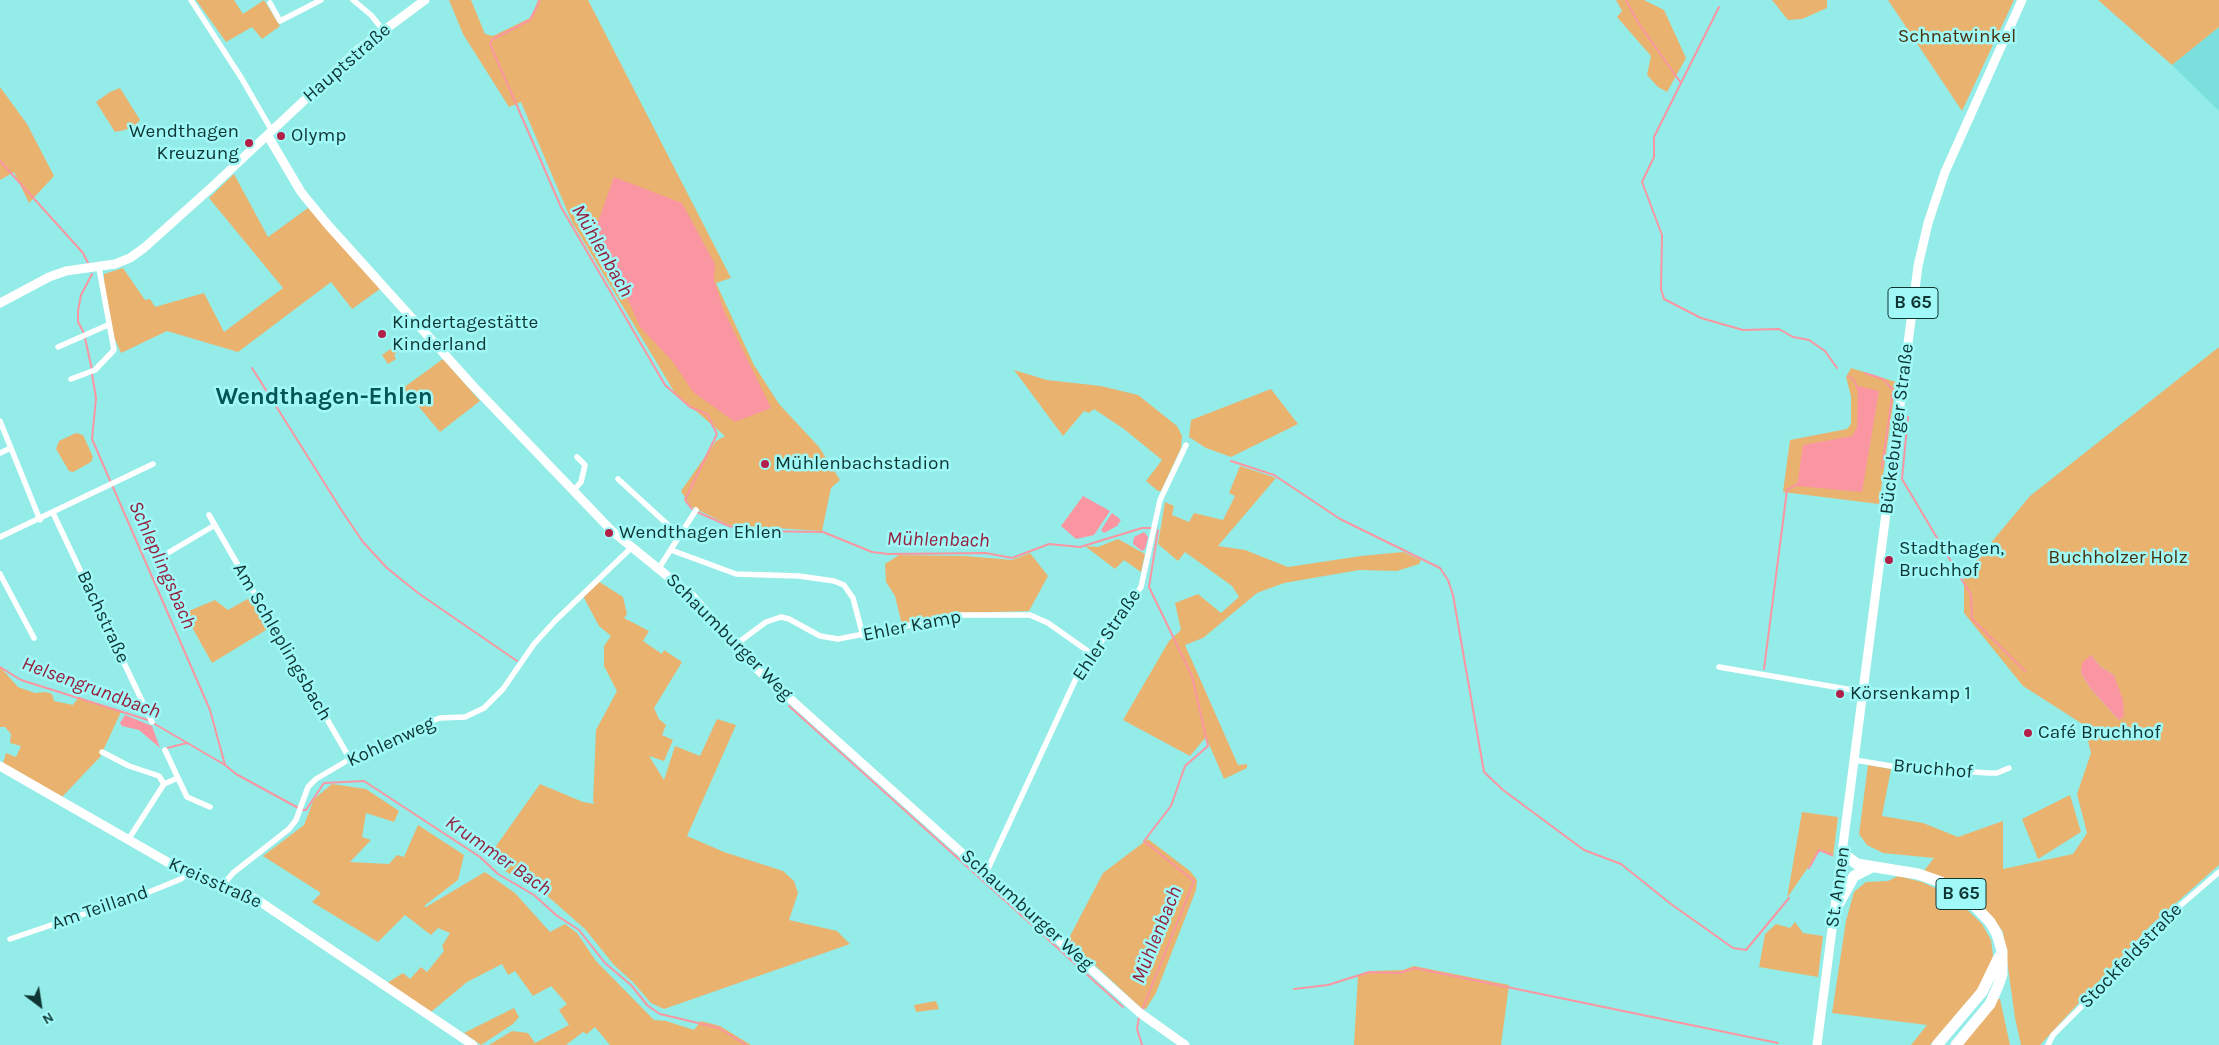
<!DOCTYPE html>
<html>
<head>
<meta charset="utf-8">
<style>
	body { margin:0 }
	#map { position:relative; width:2219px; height:1045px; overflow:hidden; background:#93ece8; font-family:Karla,sans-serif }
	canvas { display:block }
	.north { position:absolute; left:15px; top:980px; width:50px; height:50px; -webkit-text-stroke:4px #a0f9f6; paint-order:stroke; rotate:149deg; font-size:14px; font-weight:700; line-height:20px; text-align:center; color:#0e3534 }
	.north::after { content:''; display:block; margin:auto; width:18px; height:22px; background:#0e3534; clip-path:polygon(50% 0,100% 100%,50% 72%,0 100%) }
</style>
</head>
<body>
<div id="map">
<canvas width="2219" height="1045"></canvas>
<div class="north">N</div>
</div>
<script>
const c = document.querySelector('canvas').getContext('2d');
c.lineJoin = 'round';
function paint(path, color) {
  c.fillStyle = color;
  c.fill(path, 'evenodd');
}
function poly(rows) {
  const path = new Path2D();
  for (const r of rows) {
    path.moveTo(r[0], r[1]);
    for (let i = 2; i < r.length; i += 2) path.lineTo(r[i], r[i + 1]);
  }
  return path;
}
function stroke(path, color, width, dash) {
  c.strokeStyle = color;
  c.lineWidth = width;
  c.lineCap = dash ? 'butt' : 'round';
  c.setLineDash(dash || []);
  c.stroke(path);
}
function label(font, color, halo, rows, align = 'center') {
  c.font = font + ' Karla,sans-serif';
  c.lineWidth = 5;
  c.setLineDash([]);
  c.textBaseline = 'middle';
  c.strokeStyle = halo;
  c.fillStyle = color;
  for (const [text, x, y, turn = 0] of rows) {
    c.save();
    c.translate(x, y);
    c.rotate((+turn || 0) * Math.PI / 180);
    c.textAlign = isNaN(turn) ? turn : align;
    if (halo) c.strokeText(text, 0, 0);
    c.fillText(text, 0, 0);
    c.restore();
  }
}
const built = poly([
	[2219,27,2219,111,2172,65]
]);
const green = poly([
	[196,0,234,0,243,14,264,0,280,26,262,39,252,27,226,42],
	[449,0,471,0,485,34,493,36,532,17,538,0,588,0,731,278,716,283,754,365,779,404,819,447,840,480,831,488,822,531,729,525,690,506,681,491,716,441,725,436,675,393,572,222,521,102,509,107,463,34],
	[1616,0,1644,0,1664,10,1686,58,1667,92,1658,87,1647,75,1651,56,1617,17,1622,11],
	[1772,0,1827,0,1827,8,1802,19,1788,20],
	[1888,0,2014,0,1962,111],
	[2098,0,2219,0,2219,27,2172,65],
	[0,87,27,124,54,176,29,203,14,172,0,180],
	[120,88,140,120,133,128,115,132,96,102,110,92],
	[234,174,268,237,308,208,380,289,352,309,331,282,238,352,167,331,121,353,113,335,104,294,104,274,123,268,145,300,150,299,155,307,204,293,224,332,283,288,209,198],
	[398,344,401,348,394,355,396,359,388,364,382,355],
	[2219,347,2219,865,2150,926,2040,1045,2021,1045,2015,1018,2003,932,1994,919,1981,904,1965,890,1946,880,1923,872,1934,858,1883,853,1867,845,1859,834,1868,765,1891,769,1882,816,1923,823,1958,837,2003,821,2003,869,2073,854,2087,833,2077,794,2091,753,2084,725,2023,686,1964,613,1964,575,2030,496],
	[2091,655,2100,666,2114,675,2119,720,2090,688,2081,673],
	[443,359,480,401,440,432,403,388],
	[1851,368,1896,382,1879,504,1783,492,1790,440,1847,429,1851,424,1851,396,1846,377],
	[1014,370,1047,380,1101,386,1138,395,1177,426,1182,436,1181,448,1161,491,1158,491,1146,481,1162,460,1124,429,1094,409,1089,413,1084,411,1063,436],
	[1271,389,1298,424,1231,457,1206,448,1189,437,1191,420],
	[76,433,83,435,93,457,91,462,73,472,69,471,56,449,59,441],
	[1240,466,1276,478,1218,546,1245,550,1288,567,1361,556,1403,552,1421,560,1419,564,1397,571,1359,570,1284,583,1257,593,1203,638,1185,645,1238,765,1247,764,1247,768,1224,779,1206,737,1190,756,1123,720,1169,641,1181,630,1175,603,1198,594,1221,613,1239,597,1232,586,1185,552,1178,561,1158,544,1165,502,1174,506,1172,515,1189,522,1194,513,1223,520,1235,496,1229,493],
	[1118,539,1145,554,1141,572,1124,560,1115,569,1085,546,1098,547],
	[1030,553,1048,576,1029,611,959,613,902,625,895,596,886,582,885,564,899,555,965,556,1012,560],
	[598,581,623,597,627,614,624,618,649,631,643,641,662,654,664,650,682,662,654,708,659,719,666,725,662,735,673,740,664,761,649,756,664,780,675,746,700,756,717,719,736,725,687,836,724,852,783,871,794,881,798,893,789,920,837,931,850,944,664,1009,651,1003,633,982,614,965,585,929,544,893,505,871,489,856,540,784,583,802,595,804,593,802,596,730,617,691,604,666,604,646,611,636,599,626,583,596],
	[253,596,271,627,212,663,184,613,215,600,228,610],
	[0,667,18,687,35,693,46,692,52,694,54,701,73,705,79,697,121,712,100,757,62,797,3,763,6,753,16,757,21,746,10,743,11,734,5,727,0,727],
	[332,784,366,789,399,811,394,822,366,813,362,837,371,840,350,862,389,864,397,855,404,857,418,825,464,855,458,880,424,906,426,907,485,872,515,893,550,932,565,924,577,933,596,961,654,1020,666,1021,694,1030,701,1021,720,1026,751,1045,610,1045,595,1027,587,1034,583,1032,566,1045,489,1045,512,1031,528,1033,535,1043,569,1025,559,1010,567,1004,551,986,533,996,515,971,508,975,502,964,467,982,431,1012,387,983,403,973,410,979,421,967,427,972,444,951,442,946,450,933,438,928,431,935,405,915,378,942,312,902,321,893,263,856,304,825,314,799],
	[2070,795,2081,832,2038,859,2022,819],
	[1802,812,1838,817,1833,857,1820,850,1787,898],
	[1148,839,1190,871,1197,880,1196,890,1156,993,1146,1009,1141,1008,1068,940,1103,873],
	[1898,876,1922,882,1954,897,1982,924,1991,940,1993,955,1989,971,1978,989,1930,1045,1911,1045,1927,1025,1832,1013,1846,921,1854,892,1866,882,1888,881],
	[1795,922,1803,933,1823,936,1818,977,1759,967,1765,934,1776,924,1790,928],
	[1414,966,1509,985,1501,1045,1354,1045,1358,975,1371,971,1403,970],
	[1998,999,2000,999,2010,1045,1961,1045],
	[936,1001,939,1009,916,1012,914,1005],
	[514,1008,519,1017,513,1024,481,1045,464,1033]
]);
const water = poly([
	[614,177,682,203,715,264,714,280,724,311,771,408,735,422,693,392,673,362,640,327,629,302,592,239],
	[1858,386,1879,391,1862,492,1797,486,1803,445,1852,436,1857,428],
	[1083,496,1110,511,1094,535,1076,539,1061,526],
	[1112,513,1121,520,1117,526,1104,533,1101,530],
	[1144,532,1148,537,1145,549,1142,551,1133,544,1134,537],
	[2091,655,2100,666,2114,675,2123,700,2124,716,2119,720,2090,688,2081,673,2082,663],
	[125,715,152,726,160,748,139,730,122,726,120,723]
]);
const stream = poly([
	[540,0,530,20,493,39,490,44,561,207,665,385,690,407,707,414,717,434,685,500,692,509],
	[1626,0,1639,24,1681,83],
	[1719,7,1654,137,1654,157,1642,182,1662,235,1661,289,1664,299,1701,318,1743,330,1779,329,1793,337,1809,340,1825,351,1837,368],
	[0,161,83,253,89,265],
	[84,333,78,322,78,311,81,295,92,274],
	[85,338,92,370],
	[252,368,342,511,363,542,387,568,418,593,517,661],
	[1865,373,1883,379,1893,390,1882,467],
	[92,374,96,398,92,439,210,710,225,765],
	[1848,376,1853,379,1858,389],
	[1908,417,1902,479,1971,595,1972,619,2025,671],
	[1231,461,1274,475,1340,519,1440,568,1448,580,1453,595,1484,772,1503,790,1584,850,1621,864,1671,904,1733,948,1746,950,1789,898],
	[697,512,729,526,751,531,823,532,872,552,888,554,986,553,1012,558,1049,544,1080,547,1142,528,1151,528],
	[0,667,21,680,148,720,225,765,236,774,302,810,306,810,324,783,364,781,480,857,498,874,534,895,556,915,579,930,605,963,631,985,648,1006,660,1014,719,1028,746,1045],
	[1764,669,1787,490,1798,484],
	[789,706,1123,1007],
	[167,748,187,743],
	[1809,868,1819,850,1832,855],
	[1294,989,1328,985,1369,972,1399,973,1415,968,1778,1043],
	[1142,1010,1194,881,1144,841,1171,806,1185,766,1208,746,1192,676,1149,587,1158,530],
	[1139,1017,1137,1029,1142,1045]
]);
const street = poly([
	[191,0,242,79,272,131],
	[353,0,371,15,383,30],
	[270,3,280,21,321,0],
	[58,347,108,325],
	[71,379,95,370,114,350,99,268],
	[0,421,40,520],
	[0,453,11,448],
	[618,479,679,535],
	[573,491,581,482,585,465,577,457],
	[53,513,152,722],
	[209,515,350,759],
	[0,537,153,464],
	[671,550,736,574,799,576,834,581,844,585,853,598,863,636],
	[156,560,215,525],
	[659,568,696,510],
	[0,574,34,638],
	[735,645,766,622,781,617,789,619,820,636,838,639,961,615,1030,615,1048,623,1092,654],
	[1719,667,1864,692],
	[165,750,178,778],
	[102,752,129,766,159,776,164,784],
	[1855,760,1897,767,1989,773,1997,773,2009,768],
	[128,840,164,784,178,778,187,797,210,807],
	[986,873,1079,672,1141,587,1160,500,1186,445],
	[223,885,233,873,289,829,296,820,308,787,316,779,350,759,426,723,440,718,465,717,484,708,503,689,534,644,555,621,631,548],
	[10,939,149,892,181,879,189,872],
	[2048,1045,2053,1035,2091,997,2145,936,2219,872]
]);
const secondary = poly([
	[268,136,301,192,328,225,474,387,612,531,692,596,757,669,1140,1013,1185,1045],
	[0,303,49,277,66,271,115,264,130,258,144,248,213,186,359,49,425,0],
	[0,766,169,863,256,899,473,1045],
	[1817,1045,1842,853]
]);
const primary = poly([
	[1842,853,1918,266,1928,223,1945,172,2022,0]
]);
const highway = poly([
	[1842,853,1857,864,1918,874,1941,882,1970,901,1990,922,1997,934,2002,951,2002,974,1998,986,1990,1004,1956,1045],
	[1835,910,1854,876,1872,867],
	[1937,1045,1982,992,1999,957]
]);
const markers = [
	[281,136,5,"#b21f47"],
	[249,143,5,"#b21f47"],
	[382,334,5,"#b21f47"],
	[765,464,5,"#b21f47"],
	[609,533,5,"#b21f47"],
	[1889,560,5,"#b21f47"],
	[1840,694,5,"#b21f47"],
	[2028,733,5,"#b21f47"]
];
const shields = [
	[1913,303,50],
	[1961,894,50]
];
const shieldNames = [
	["B 65",1913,303],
	["B 65",1961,894]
];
const parkNames = [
	["Schnatwinkel",1957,37],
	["Buchholzer Holz",2118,558]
];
const streetNames = [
	["Hauptstraße",347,63,-41],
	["Bückeburger Straße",1897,429,-83],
	["Bachstraße",103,617,65],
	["Ehler Kamp",912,626,-11],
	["Ehler Straße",1107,635,-56],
	["Schaumburger Weg",729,637,45],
	["Am Schleplingsbach",282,642,60],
	["Kohlenweg",391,742,-25],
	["Bruchhof",1933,769,5],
	["Kreisstraße",215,883,24],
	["St. Annen",1838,887,-82],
	["Am Teilland",100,908,-19],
	["Schaumburger Weg",1027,910,42],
	["Stockfeldstraße",2131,956,-46]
];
const poiNames = [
	["Wendthagen",239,132,"right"],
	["Kreuzung",239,154,"right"],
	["Olymp",291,136],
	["Kindertagestätte",392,323],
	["Kinderland",392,345],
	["Mühlenbachstadion",775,464],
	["Wendthagen Ehlen",619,533],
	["Stadthagen,",1899,549],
	["Bruchhof",1899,571],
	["Körsenkamp 1",1850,694],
	["Café Bruchhof",2038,733]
];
const waterNames = [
	["Mühlenbach",602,251,60],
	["Mühlenbach",938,540,1],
	["Schleplingsbach",162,565,66],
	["Helsengrundbach",91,688,20],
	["Krummer Bach",498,856,35],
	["Mühlenbach",1157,935,-68]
];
const districtNames = [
	["Wendthagen-Ehlen",324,397]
];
paint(built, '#7be0dd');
paint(green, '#e9b36f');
paint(water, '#fa96a2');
stroke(stream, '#fa96a2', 2);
stroke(street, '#fff', 5.5);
stroke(secondary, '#fff', 9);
stroke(primary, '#fff', 9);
stroke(highway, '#fff', 11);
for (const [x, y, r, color] of markers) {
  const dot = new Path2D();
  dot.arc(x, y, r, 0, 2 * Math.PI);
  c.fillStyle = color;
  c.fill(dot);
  stroke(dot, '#a0f9f6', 2);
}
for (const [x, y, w] of shields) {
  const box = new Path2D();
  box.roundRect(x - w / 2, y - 15.5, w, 31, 4);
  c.fillStyle = '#a0f9f6';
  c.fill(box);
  stroke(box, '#0e3534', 1);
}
label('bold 18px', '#0e3534', null, shieldNames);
label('19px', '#49310d', '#a0f9f6', parkNames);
label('19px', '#0e3534', '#a0f9f6', streetNames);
label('19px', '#0e3534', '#a0f9f6', poiNames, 'left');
label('italic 20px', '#95203d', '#a0f9f6', waterNames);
label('bold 24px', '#045654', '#a0f9f6', districtNames);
</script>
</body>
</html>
